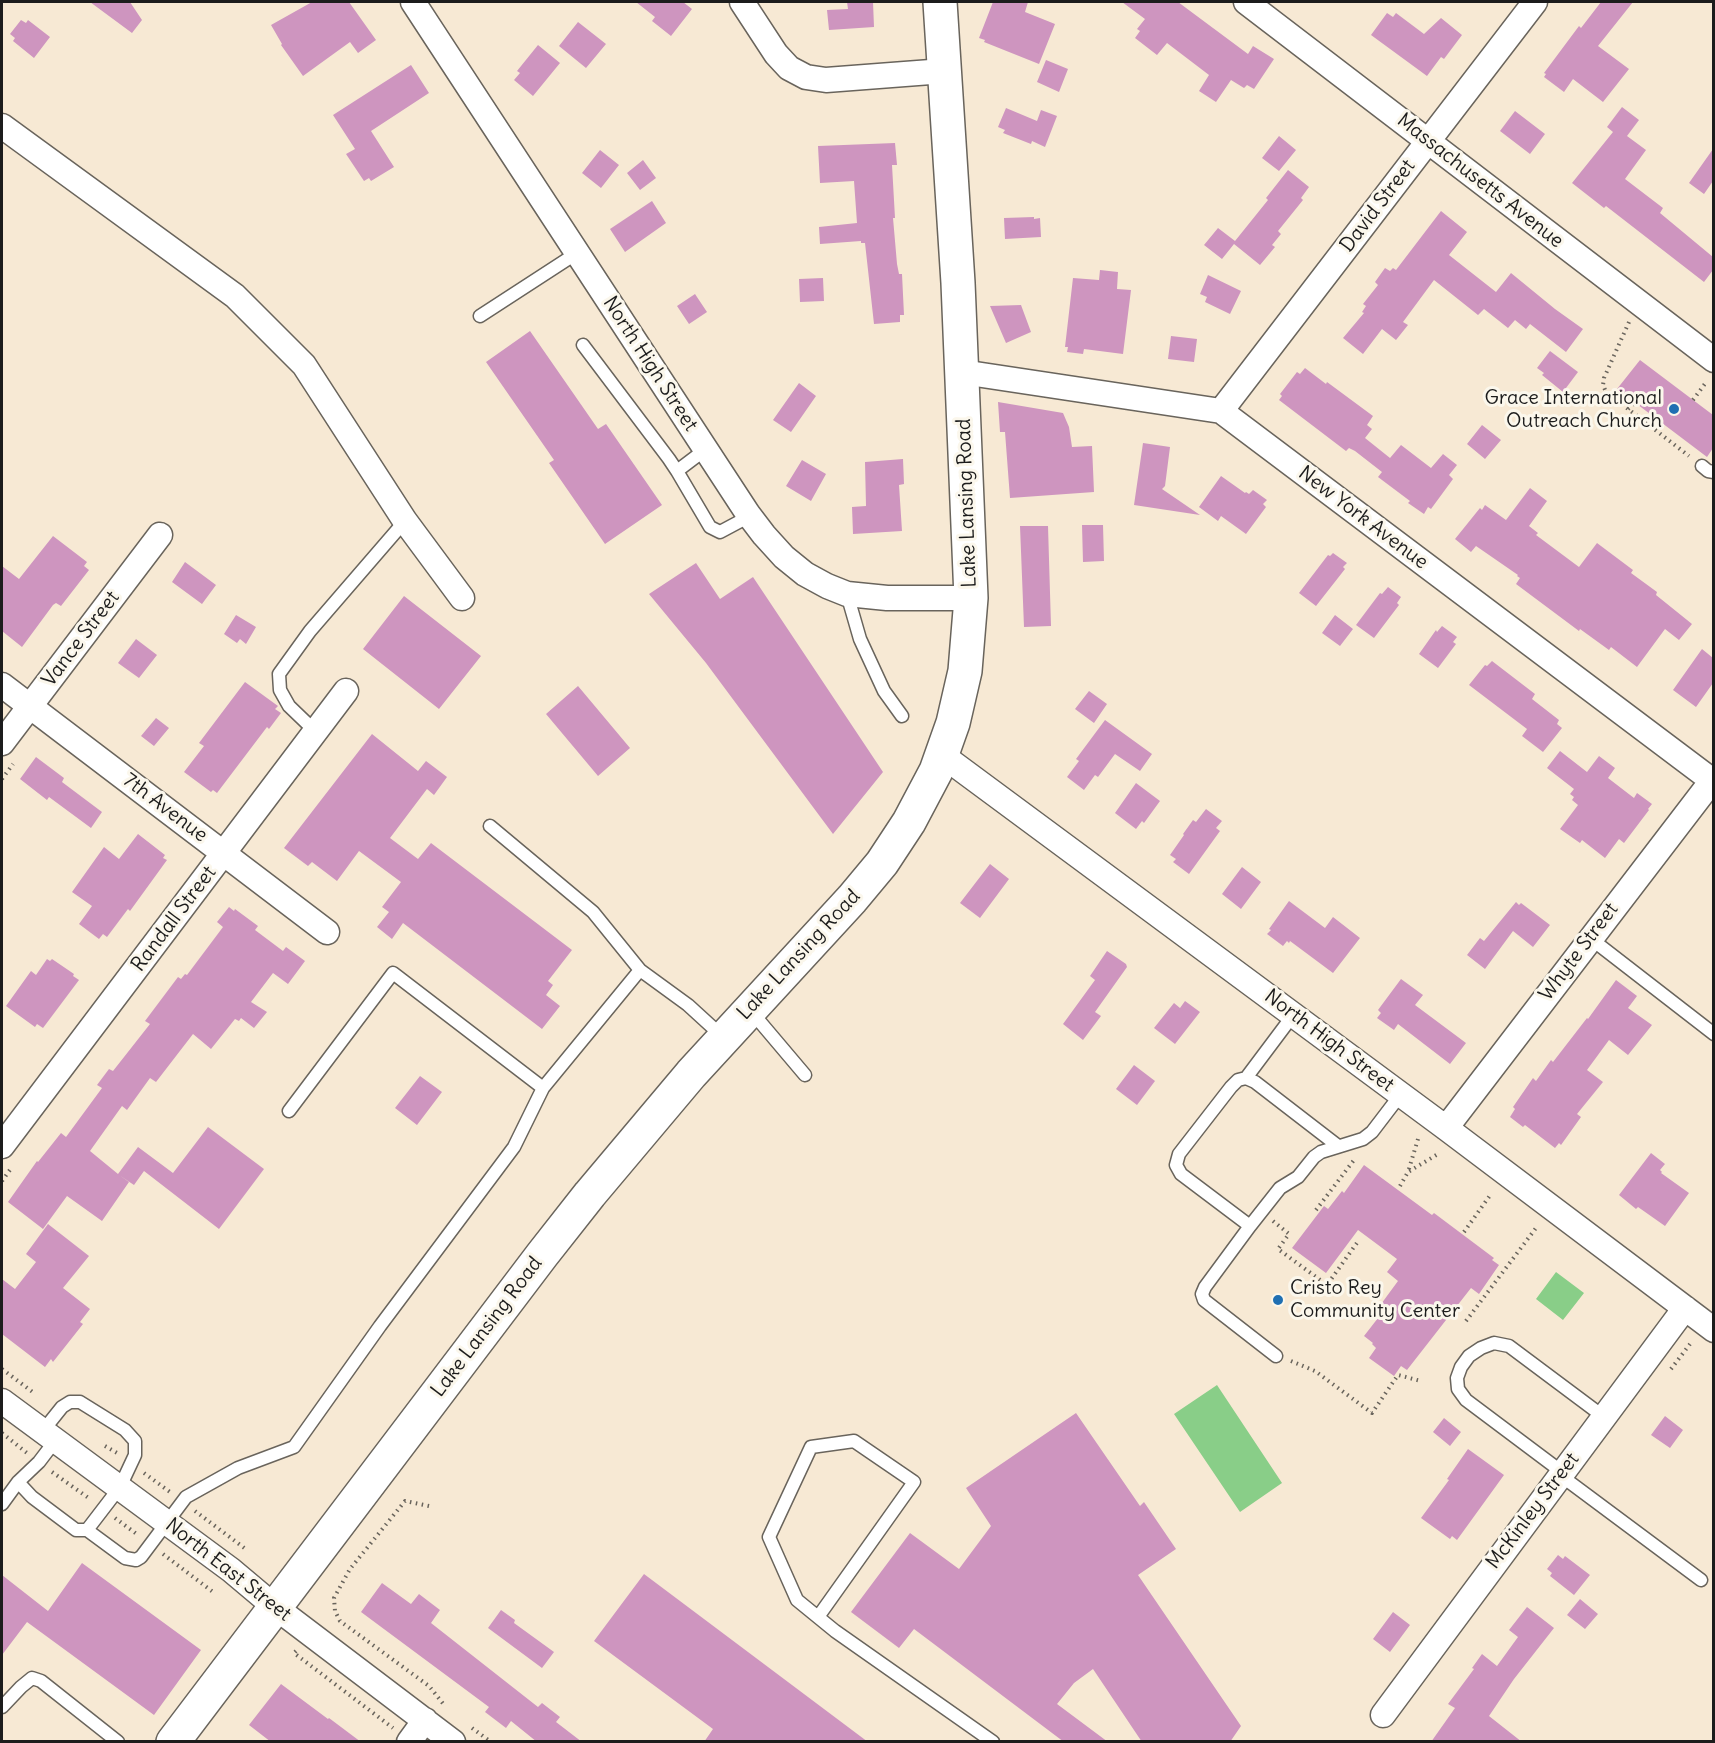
<!DOCTYPE html>
<html>
<head>
<meta charset="utf-8">
<style>
	body { margin:0 }
	#map { position:relative; width:1715px; height:1743px; overflow:hidden; background:#f7e9d4; font-family:Delius,sans-serif }
	canvas { display:block }
	.frame { position:absolute; inset:0; border:3px solid #1c1c1c; pointer-events:none }
</style>
</head>
<body>
<div id="map">
<canvas width="1715" height="1743"></canvas>
<div class="frame"></div>
</div>
<script>
const c = document.querySelector('canvas').getContext('2d');
c.lineJoin = 'round';
function paint(path, color) {
  c.fillStyle = color;
  c.fill(path, 'evenodd');
}
function poly(rows) {
  const path = new Path2D();
  for (const r of rows) {
    path.moveTo(r[0], r[1]);
    for (let i = 2; i < r.length; i += 2) path.lineTo(r[i], r[i + 1]);
  }
  return path;
}
function stroke(path, color, width, dash) {
  c.strokeStyle = color;
  c.lineWidth = width;
  c.lineCap = dash ? 'butt' : 'round';
  c.setLineDash(dash || []);
  c.stroke(path);
}
function label(font, color, halo, rows, align = 'center') {
  c.font = font + ' Delius,sans-serif';
  c.lineWidth = 6;
  c.setLineDash([]);
  c.textBaseline = 'middle';
  c.strokeStyle = halo;
  c.fillStyle = color;
  for (const [text, x, y, turn = 0] of rows) {
    c.save();
    c.translate(x, y);
    c.rotate((+turn || 0) * Math.PI / 180);
    c.textAlign = isNaN(turn) ? turn : align;
    if (halo) c.strokeText(text, 0, 0);
    c.fillText(text, 0, 0);
    c.restore();
  }
}
const green = poly([
	[1556,1272,1584,1293,1563,1320,1536,1299],
	[1217,1385,1282,1483,1240,1512,1174,1414]
]);
const building = poly([
	[90,2,130,2,142,20,132,33],
	[312,2,349,2,376,40,358,53,350,42,303,76,281,45,282,44,271,25],
	[636,2,683,2,692,9,671,36,652,21,655,17],
	[847,2,873,2,874,27,829,30,827,10,848,9],
	[993,2,1028,2,1025,12,1055,24,1039,64,984,42,985,40,979,38],
	[1122,2,1178,2,1248,54,1253,46,1274,59,1254,89,1247,85,1244,88,1231,80,1216,102,1199,91,1209,75,1167,43,1157,55,1135,38,1140,31,1137,29,1145,19],
	[1601,2,1633,2,1598,46,1629,69,1603,102,1573,79,1564,92,1544,77,1546,74,1544,73,1579,26,1581,28],
	[1387,13,1393,17,1396,13,1424,34,1441,18,1462,35,1444,59,1441,57,1427,76,1371,35],
	[21,20,26,23,28,20,50,37,34,58,13,41,15,38,10,34],
	[578,22,606,44,586,68,559,46],
	[538,45,560,63,533,96,514,80,520,73,517,71],
	[1046,60,1068,69,1059,92,1037,82],
	[411,65,429,93,371,131,394,167,371,181,369,178,364,181,346,154,355,149,333,115],
	[1622,107,1639,120,1627,136,1646,150,1625,179,1663,208,1660,213,1713,257,1713,270,1704,282,1606,206,1604,208,1572,183,1613,132,1607,127],
	[1006,108,1037,121,1041,110,1057,116,1045,147,1032,141,1031,144,1003,133,1005,130,998,127],
	[1515,111,1545,134,1530,154,1500,131],
	[1279,136,1296,150,1279,171,1262,158],
	[895,143,897,165,892,165,895,218,893,218,897,264,899,274,902,274,904,315,900,315,900,322,874,324,865,243,861,243,861,241,820,244,819,227,857,223,854,181,820,183,818,146],
	[1713,149,1713,181,1704,194,1689,183],
	[600,150,619,165,601,188,582,173],
	[643,160,656,178,640,190,627,173],
	[1288,170,1309,187,1301,198,1303,200,1278,231,1281,234,1272,245,1275,247,1260,265,1234,244,1222,259,1204,245,1218,228,1235,241,1268,200,1266,198],
	[652,201,666,223,625,252,610,229],
	[1441,211,1467,232,1449,255,1496,292,1511,273,1555,309,1583,329,1566,352,1530,324,1526,329,1515,320,1508,328,1484,309,1478,315,1434,280,1403,322,1408,325,1396,340,1382,329,1363,354,1343,338,1364,313,1362,312,1366,306,1363,304,1378,285,1375,282,1385,268,1390,271,1393,268,1396,270],
	[1034,217,1034,219,1040,218,1041,237,1005,239,1004,218],
	[1100,270,1118,272,1117,289,1131,290,1123,354,1084,349,1083,354,1067,352,1068,347,1065,347,1073,278,1099,280],
	[1208,275,1241,291,1230,314,1205,302,1207,297,1200,294],
	[823,278,824,301,800,302,799,279],
	[695,294,707,312,689,324,677,306],
	[1021,305,1031,332,1006,343,990,306],
	[530,331,598,429,606,424,662,505,605,544,549,463,554,460,486,362],
	[1171,336,1197,339,1194,362,1168,359],
	[1550,351,1578,372,1563,392,1542,375,1544,373,1537,368],
	[1640,360,1713,415,1713,448,1707,457,1617,389],
	[1305,368,1326,384,1327,382,1373,416,1367,425,1372,429,1365,438,1390,458,1401,445,1431,468,1443,454,1457,465,1449,475,1453,479,1431,509,1428,507,1424,514,1408,503,1410,501,1378,477,1382,472,1355,451,1349,448,1346,451,1279,400,1282,396,1280,394,1297,372,1300,374],
	[799,383,816,396,791,432,773,420],
	[998,402,1063,413,1069,427,1072,447,1092,446,1094,492,1010,498,1005,432,1000,432],
	[1482,425,1501,440,1485,459,1467,444],
	[1143,443,1170,447,1165,486,1162,489,1200,515,1134,505],
	[903,459,904,484,899,485,902,531,853,534,852,507,866,506,865,462],
	[802,460,826,474,811,501,786,486],
	[1221,476,1245,493,1246,492,1249,494,1253,490,1267,500,1263,504,1266,507,1246,534,1221,516,1218,521,1199,507],
	[1530,488,1547,501,1529,526,1538,533,1536,535,1579,567,1597,543,1633,570,1631,573,1657,592,1656,595,1692,624,1679,640,1665,629,1637,667,1611,647,1609,650,1580,629,1579,631,1516,584,1520,578,1517,576,1518,575,1476,546,1471,552,1455,539,1480,508,1482,510,1485,505,1506,520],
	[1082,525,1103,525,1104,561,1083,562],
	[1020,526,1048,526,1051,626,1024,627],
	[53,536,87,562,84,566,89,570,61,606,56,603,53,605,22,647,2,631,2,566,19,579],
	[1333,553,1347,563,1343,567,1345,569,1316,606,1299,593,1328,555,1330,556],
	[185,562,216,585,202,604,172,582],
	[696,563,720,599,753,577,883,772,833,834,706,663,649,594],
	[1388,587,1401,597,1397,603,1399,605,1374,638,1356,625,1380,593,1382,594],
	[404,596,481,656,439,709,363,649],
	[236,615,256,627,246,644,240,639,237,643,224,634],
	[1335,615,1353,629,1340,646,1322,633],
	[1442,626,1457,637,1453,642,1456,644,1438,668,1419,654,1436,630,1437,632],
	[136,639,157,655,139,678,118,663],
	[1702,649,1713,658,1713,683,1696,707,1673,690],
	[1492,661,1535,694,1532,699,1559,720,1557,724,1562,728,1543,752,1522,736,1527,729,1469,685,1485,665,1487,666],
	[245,682,278,706,275,709,281,713,269,729,267,727,217,793,213,790,211,792,184,772,204,746,199,743],
	[578,686,630,748,598,776,546,714],
	[1089,691,1107,704,1094,723,1075,709],
	[156,718,169,728,154,746,141,736],
	[1105,720,1152,754,1140,771,1115,754,1098,777,1095,775,1084,790,1067,777,1079,761,1076,759],
	[372,734,418,771,426,761,447,777,434,795,427,789,390,838,418,859,431,843,572,950,548,981,553,985,546,995,560,1006,542,1029,403,923,392,939,377,927,389,912,382,907,401,882,359,851,337,881,312,862,308,866,284,848],
	[1560,751,1587,772,1599,756,1615,768,1608,778,1634,798,1637,793,1652,804,1648,809,1649,810,1624,843,1619,839,1605,858,1582,840,1580,843,1560,829,1578,805,1572,800,1574,797,1570,794,1574,789,1547,768],
	[36,757,64,778,62,782,102,812,91,828,49,797,47,800,20,779],
	[1136,783,1160,801,1144,823,1142,821,1136,829,1115,813],
	[1206,809,1222,821,1216,828,1220,831,1189,874,1173,862,1176,859,1170,855,1184,835,1183,834,1193,820,1196,822],
	[138,834,165,855,163,858,167,860,130,911,128,909,107,937,103,934,99,939,79,924,92,906,72,892,104,847,119,859],
	[990,864,1009,879,980,918,960,903],
	[1242,867,1261,882,1241,909,1222,894],
	[1289,901,1325,928,1333,917,1360,938,1333,973,1290,941,1289,943,1287,941,1283,946,1267,934,1271,930,1269,929],
	[1516,902,1519,905,1521,903,1550,925,1533,947,1513,931,1485,969,1467,955,1480,938,1484,941],
	[229,907,234,911,235,909,258,926,255,930,283,951,286,947,305,961,288,984,273,973,251,1002,267,1012,254,1028,241,1018,239,1021,235,1019,211,1049,193,1034,156,1082,150,1078,127,1110,122,1106,90,1151,118,1174,138,1147,173,1173,208,1127,264,1169,219,1229,144,1171,134,1185,119,1175,129,1182,102,1221,67,1196,43,1229,8,1202,37,1161,38,1162,61,1133,66,1137,102,1088,97,1085,109,1069,113,1071,150,1024,145,1021,178,977,181,979,185,974,187,975,223,927,217,922],
	[1107,951,1126,964,1127,967,1095,1012,1101,1016,1083,1040,1063,1024,1095,980,1090,976],
	[47,959,50,961,52,959,74,974,73,976,79,980,43,1028,37,1024,35,1027,6,1006,31,971,36,975],
	[1401,979,1423,995,1415,1005,1466,1043,1450,1064,1398,1024,1394,1030,1377,1018,1381,1013,1378,1010],
	[1616,980,1637,996,1628,1008,1652,1025,1628,1055,1609,1040,1587,1070,1603,1082,1577,1114,1581,1117,1561,1145,1559,1143,1555,1148,1525,1125,1523,1127,1510,1117,1515,1109,1513,1107,1533,1078,1536,1081,1551,1060,1553,1062,1587,1018,1588,1019],
	[1185,1001,1200,1012,1175,1044,1154,1028,1174,1003,1180,1008],
	[1134,1065,1155,1081,1137,1105,1116,1089],
	[420,1076,442,1092,417,1125,395,1108],
	[1651,1153,1665,1164,1660,1170,1662,1172,1661,1173,1689,1193,1665,1226,1638,1207,1636,1209,1619,1195],
	[1364,1165,1432,1215,1434,1213,1494,1258,1492,1260,1499,1265,1479,1294,1471,1288,1407,1370,1401,1366,1394,1376,1369,1358,1376,1348,1372,1344,1373,1343,1364,1336,1378,1318,1373,1315,1398,1281,1387,1272,1397,1259,1358,1230,1326,1273,1292,1248,1324,1206,1328,1209,1342,1191,1344,1193],
	[48,1224,89,1256,63,1288,90,1309,80,1322,83,1324,53,1362,51,1359,45,1367,2,1334,2,1279,15,1289,36,1262,26,1254],
	[1076,1413,1140,1506,1144,1502,1176,1549,1138,1575,1241,1726,1230,1742,1142,1742,1093,1669,1074,1683,1057,1704,1108,1742,1064,1742,914,1629,899,1648,851,1612,910,1533,959,1569,991,1526,966,1488],
	[1665,1416,1683,1430,1670,1448,1651,1435],
	[1444,1418,1461,1432,1450,1446,1433,1432],
	[1468,1449,1504,1475,1457,1540,1452,1536,1450,1539,1421,1518,1449,1480,1447,1479],
	[1558,1555,1563,1559,1565,1556,1590,1575,1574,1595,1550,1576,1552,1573,1547,1569],
	[82,1563,201,1650,154,1715,27,1622,2,1655,2,1575,48,1611],
	[644,1574,868,1742,704,1742,713,1729,594,1641],
	[382,1583,411,1604,419,1594,440,1610,431,1623,538,1707,542,1703,560,1717,556,1722,582,1742,537,1742,511,1721,506,1728,485,1712,489,1707,361,1612],
	[1580,1599,1598,1614,1585,1629,1567,1615],
	[1527,1607,1554,1628,1514,1679,1489,1716,1522,1742,1431,1742,1455,1708,1448,1704,1474,1669,1472,1668,1482,1654,1497,1666,1518,1637,1509,1630],
	[501,1610,515,1620,514,1623,554,1652,542,1668,488,1628],
	[1393,1612,1410,1625,1390,1652,1373,1639],
	[281,1684,328,1719,329,1718,361,1742,271,1742,249,1725]
]);
const path = poly([
	[1629,322,1604,378,1603,385,1606,392,1689,456],
	[1693,400,1707,381],
	[1628,409,1635,403],
	[2,779,13,764],
	[1418,1139,1408,1172,1438,1154],
	[2,1181,12,1167],
	[1400,1186,1408,1172],
	[1316,1210,1354,1160],
	[1273,1221,1289,1234,1278,1249,1327,1285,1359,1240],
	[1464,1232,1491,1194],
	[1466,1321,1536,1228],
	[1291,1361,1315,1371,1372,1413,1398,1375,1421,1381],
	[2,1369,34,1393],
	[1671,1369,1690,1344],
	[2,1433,27,1453],
	[105,1446,119,1454],
	[52,1472,90,1499],
	[144,1473,170,1492],
	[429,1506,405,1501,350,1569,334,1598,335,1611,340,1621,429,1686,445,1706],
	[195,1511,247,1550],
	[115,1518,138,1535],
	[163,1554,213,1592],
	[296,1651,294,1653,393,1728],
	[472,1728,491,1742]
]);
const service = poly([
	[480,316,577,253],
	[583,345,669,459,677,471,706,449],
	[1702,466,1708,471,1714,472],
	[677,471,710,527,720,532,750,516],
	[847,594,860,639,884,691,902,716],
	[315,731,289,706,280,690,279,674,310,631,405,521],
	[490,826,593,912,640,970],
	[1590,938,1714,1034],
	[750,1010,805,1075],
	[1294,1014,1246,1078,1238,1080,1231,1087,1179,1154,1176,1165,1181,1174,1250,1226,1280,1188,1298,1177,1314,1157,1321,1152,1363,1139,1372,1132,1401,1094],
	[1246,1078,1255,1082,1338,1146],
	[289,1111,393,973,543,1088,640,970,688,1005,723,1037],
	[1250,1226,1205,1287,1202,1294,1204,1300,1276,1356],
	[42,1432,62,1407,70,1402,80,1402,125,1430,135,1441,135,1455,120,1487,87,1530],
	[1562,1472,1466,1400,1458,1389,1457,1378,1461,1367,1469,1356,1481,1348,1494,1343,1509,1346,1604,1417],
	[1560,1475,1701,1580],
	[18,1482,32,1497,76,1530,87,1530,125,1558,136,1560,141,1557,186,1497,238,1468,294,1447,380,1326,514,1147,543,1088],
	[2,1504,18,1482,39,1462,55,1441],
	[818,1617,914,1482,854,1441,811,1447,769,1537,797,1600,835,1631,993,1742],
	[2,1707,21,1687,32,1678,41,1681,118,1742]
]);
const minor = poly([
	[413,2,748,514,764,535,784,557,805,574,827,586,847,594,887,598,971,598],
	[742,2,776,54,789,68,806,77,826,80,944,71],
	[1246,2,1714,360],
	[2,126,235,296,304,365,405,521,462,598],
	[962,372,1221,411,1714,782],
	[1221,411,1535,2],
	[2,685,327,932],
	[2,743,160,535],
	[942,755,1446,1128,1714,1330],
	[1446,1128,1714,778],
	[2,1146,346,691],
	[2,1401,231,1570,275,1607,453,1742],
	[1383,1715,1685,1308],
	[409,1742,425,1720]
]);
const secondary = poly([
	[173,1742,542,1255,590,1194,691,1074,852,899,882,863,909,822,936,771,953,723,965,671,971,598,958,283,940,2]
]);
const markers = [
	[1674,409,6,"#1f6fb2"],
	[1278,1300,6,"#1f6fb2"]
];
const streetNames = [
	["Massachusetts Avenue",1480,181,38],
	["David Street",1378,206,-53],
	["North High Street",650,364,57],
	["Lake Lansing Road",967,503,-92],
	["New York Avenue",1363,518,37],
	["Vance Street",81,639,-53],
	["7th Avenue",165,808,37],
	["Randall Street",174,919,-53],
	["Whyte Street",1579,952,-53],
	["Lake Lansing Road",799,955,-47],
	["North High Street",1329,1041,37],
	["Lake Lansing Road",487,1327,-53],
	["McKinley Street",1533,1511,-53],
	["North East Street",228,1570,38]
];
const poiNames = [
	["Grace International",1662,398],
	["Outreach Church",1662,421],
	["Cristo Rey",1290,1288,"left"],
	["Community Center",1290,1311,"left"]
];
paint(green, '#89ce88');
paint(building, '#ce95bf');
stroke(service, '#69645c', 15);
stroke(minor, '#69645c', 27);
stroke(secondary, '#69645c', 36);
stroke(path, '#69645c', 4, [1.5, 4.5]);
stroke(service, '#fff', 12);
stroke(minor, '#fff', 24);
stroke(secondary, '#fff', 33);
for (const [x, y, r, color] of markers) {
  const dot = new Path2D();
  dot.arc(x, y, r, 0, 2 * Math.PI);
  c.fillStyle = color;
  c.fill(dot);
  stroke(dot, '#fbf7ec', 2);
}
label('20px', '#1c1c1c', '#fbf7ec', streetNames);
label('20px', '#1c1c1c', '#fbf7ec', poiNames, 'right');
</script>
</body>
</html>
